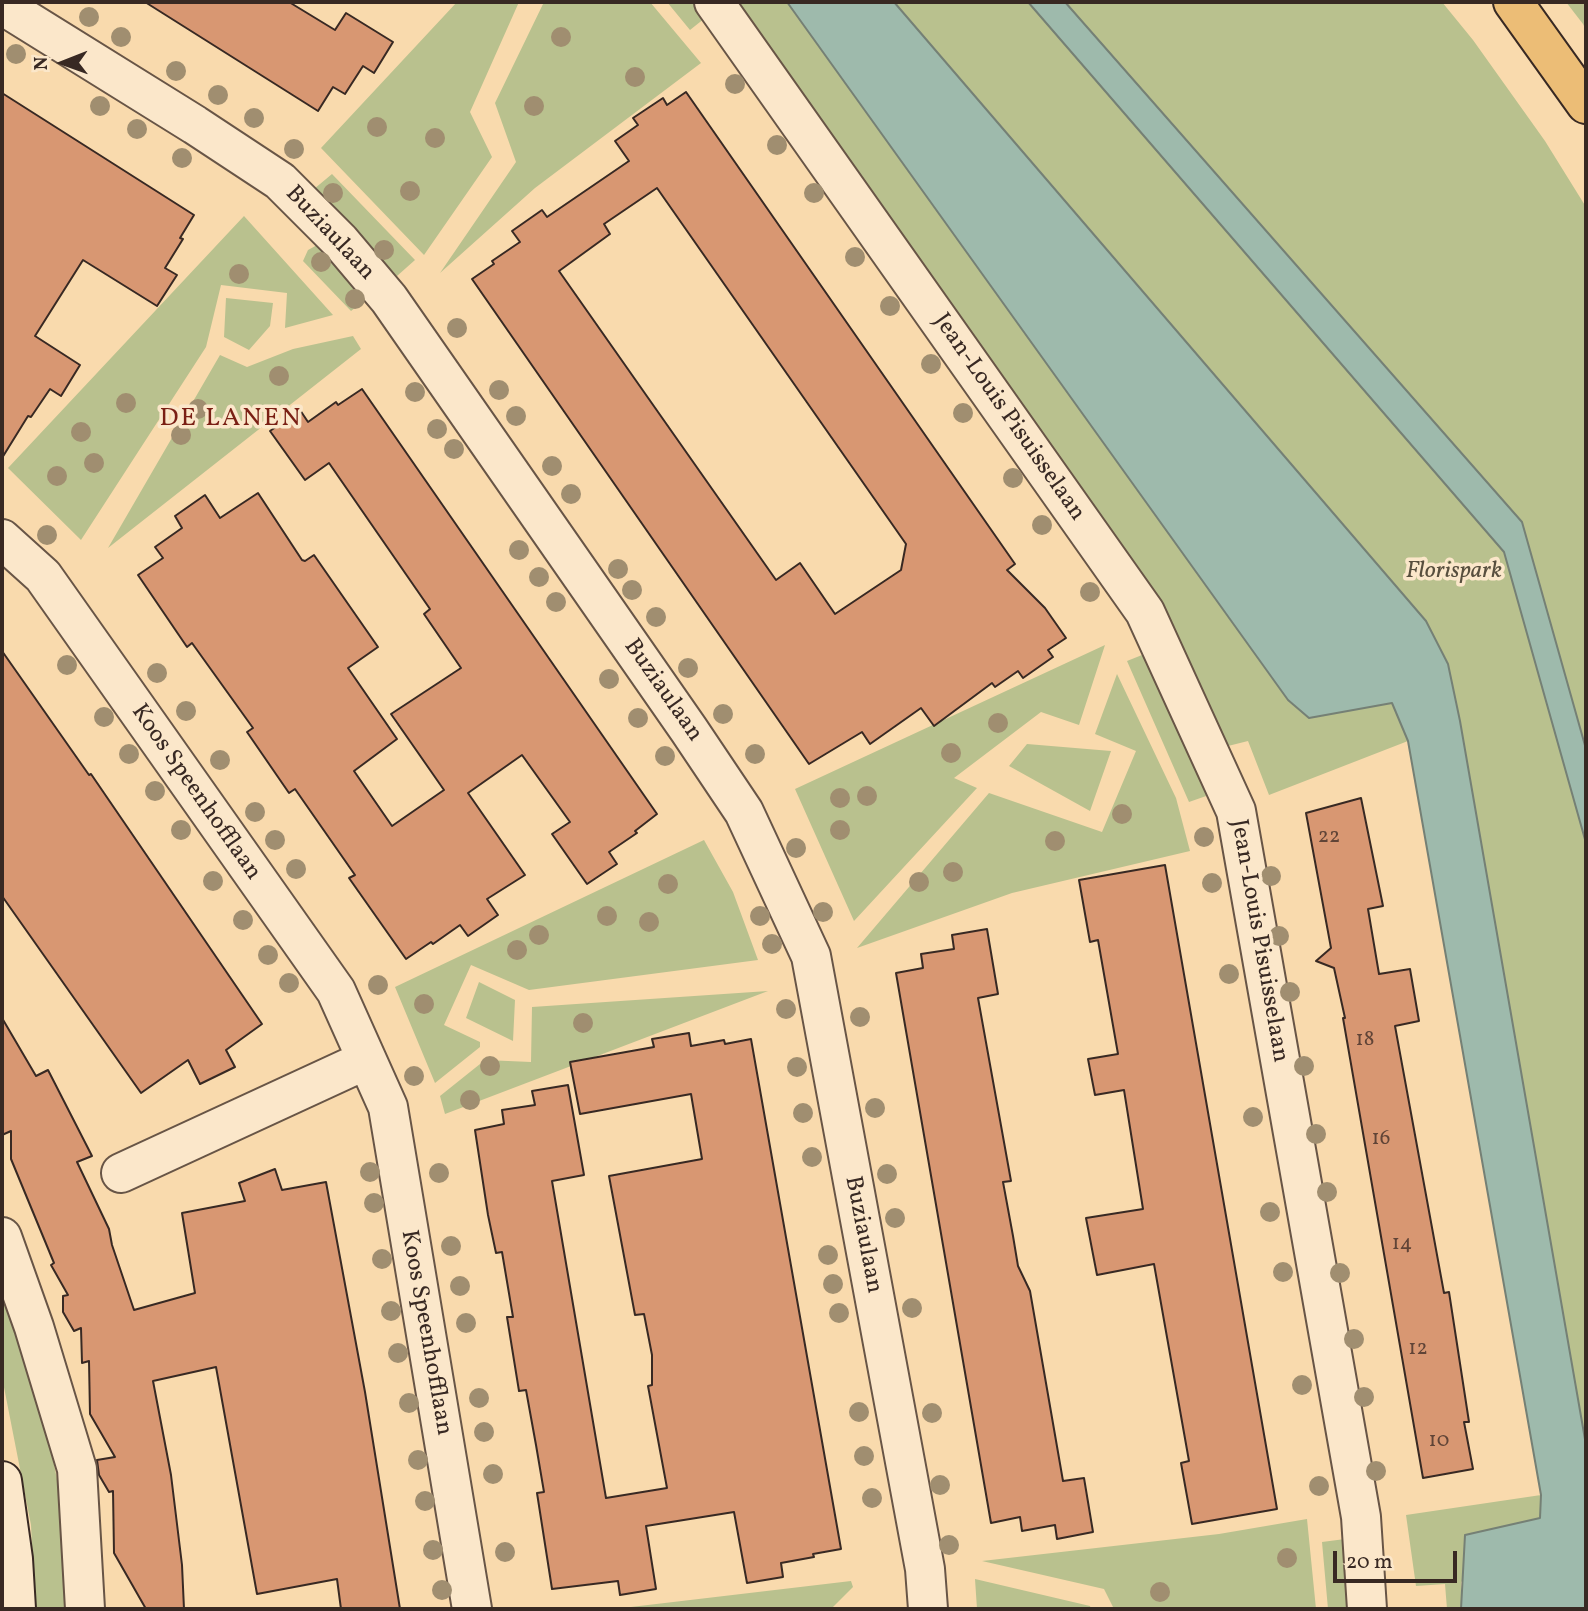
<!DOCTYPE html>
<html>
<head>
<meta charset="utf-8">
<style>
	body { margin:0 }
	#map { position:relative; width:1588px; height:1611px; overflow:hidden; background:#f9daad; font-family:Vollkorn,serif }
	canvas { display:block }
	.frame { position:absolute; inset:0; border:4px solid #382923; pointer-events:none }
	.north { position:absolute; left:28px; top:28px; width:70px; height:70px; -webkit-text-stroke:5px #fbe7ca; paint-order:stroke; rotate:269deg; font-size:19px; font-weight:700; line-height:28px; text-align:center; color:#382923 }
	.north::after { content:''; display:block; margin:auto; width:24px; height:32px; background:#382923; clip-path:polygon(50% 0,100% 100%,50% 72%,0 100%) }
	.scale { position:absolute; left:1333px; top:1551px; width:124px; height:32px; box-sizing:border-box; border:4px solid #382923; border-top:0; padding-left:9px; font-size:21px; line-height:24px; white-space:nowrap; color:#382923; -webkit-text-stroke:5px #fbe7ca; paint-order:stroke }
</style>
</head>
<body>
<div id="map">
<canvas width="1588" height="1611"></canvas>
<div class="frame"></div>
<div class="north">N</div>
<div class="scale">20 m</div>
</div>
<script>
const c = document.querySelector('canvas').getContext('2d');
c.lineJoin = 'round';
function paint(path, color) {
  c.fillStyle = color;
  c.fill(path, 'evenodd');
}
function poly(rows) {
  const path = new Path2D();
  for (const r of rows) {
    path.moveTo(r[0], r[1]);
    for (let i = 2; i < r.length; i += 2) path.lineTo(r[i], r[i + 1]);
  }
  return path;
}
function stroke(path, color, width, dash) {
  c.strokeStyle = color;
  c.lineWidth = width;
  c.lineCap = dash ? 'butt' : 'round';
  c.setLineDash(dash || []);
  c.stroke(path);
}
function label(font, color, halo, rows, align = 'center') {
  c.font = font + ' Vollkorn,serif';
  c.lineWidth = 7;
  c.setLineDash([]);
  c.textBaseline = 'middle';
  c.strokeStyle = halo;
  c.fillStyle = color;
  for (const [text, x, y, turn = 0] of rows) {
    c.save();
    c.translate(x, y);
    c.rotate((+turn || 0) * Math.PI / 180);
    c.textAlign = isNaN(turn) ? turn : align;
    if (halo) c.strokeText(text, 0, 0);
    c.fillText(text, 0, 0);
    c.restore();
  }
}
const green = poly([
	[457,2,519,2,470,112,492,157,424,255,321,148],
	[544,2,650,2,701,63,535,188,440,273,516,162,495,103],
	[667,2,699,2,710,14,690,30],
	[737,2,787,2,1288,700,1309,718,1392,703,1408,741,1269,795,1248,741,1228,746,1161,603],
	[894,2,1028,2,1504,552,1586,843,1586,1445,1460,721,1448,663,1426,621],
	[1065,2,1442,2,1473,40,1545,141,1586,207,1586,749,1522,522],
	[1566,2,1586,2,1586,30,1583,24],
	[332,174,415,260,397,276,314,189],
	[244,216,333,315,285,328,287,293,221,285,206,347,81,540,8,468],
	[319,244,368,298,351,311,303,261,308,250],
	[226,298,273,303,270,326,249,350,224,337],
	[353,336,361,349,108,548,220,355,247,367,293,349],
	[1105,645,1079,725,1041,712,954,778,977,788,854,921,795,789],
	[1147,653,1209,795,1189,802,1127,661],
	[1117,674,1176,798,1190,851,1012,893,857,948,989,793,1102,832,1136,751,1095,734],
	[1027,744,1111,751,1090,811,1009,766],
	[704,840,733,892,758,960,529,990,471,965,444,1025,480,1042,480,1047,435,1083,395,987],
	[479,982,515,1000,513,1041,466,1018],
	[768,991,445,1114,440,1096,485,1060,531,1062,532,1007],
	[2,1270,39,1390,60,1494,72,1609,35,1609,31,1525,2,1377],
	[1541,1495,1541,1518,1461,1582,1461,1609,1447,1609,1445,1584,1416,1586,1406,1515],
	[1307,1519,1316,1609,1114,1609,1104,1589,982,1561,1219,1534],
	[1345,1539,1351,1609,1328,1609,1322,1542],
	[975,1579,1090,1606,1091,1609,977,1609],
	[851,1581,853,1587,831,1609,614,1609]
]);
const water = poly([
	[787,2,894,2,1426,621,1448,664,1460,721,1586,1445,1586,1609,1461,1609,1465,1535,1540,1518,1541,1495,1408,741,1392,703,1309,718,1288,700,787,2],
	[1028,2,1065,2,1522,522,1586,749,1586,843,1504,552,1028,2]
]);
const building = poly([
	[145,2,289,2,335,30,346,13,393,42,374,73,363,66,345,94,333,87,318,111,145,2],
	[686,92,1015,564,1007,570,1045,608,1066,638,1048,650,1053,657,1023,678,1018,671,995,687,992,683,934,726,921,708,870,744,862,732,809,764,472,279,494,264,492,261,520,242,512,231,542,210,547,217,629,161,615,141,638,125,633,118,663,98,667,105,686,92],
	[657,188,906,544,901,570,835,614,800,563,776,580,559,271,610,234,604,224,657,188],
	[2,93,194,215,180,238,183,239,165,268,177,275,157,306,83,260,35,336,80,365,61,396,50,389,31,417,28,416,2,458,2,93],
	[362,389,657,814,635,831,637,833,609,852,617,864,587,884,552,834,570,822,522,755,468,793,525,875,487,899,498,915,468,936,460,925,433,944,431,942,406,959,349,878,355,875,295,789,289,793,247,732,253,728,192,643,187,647,138,575,163,558,155,547,182,528,175,516,205,495,220,518,258,493,302,560,305,561,314,555,378,647,348,668,397,739,354,771,392,826,444,790,391,714,461,668,424,614,430,609,329,463,305,480,270,431,300,410,308,422,336,402,338,405,362,389],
	[2,651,89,775,91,774,262,1024,226,1050,235,1067,200,1084,188,1060,141,1093,2,896,2,651],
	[1361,798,1383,906,1368,909,1379,974,1410,969,1419,1021,1395,1026,1444,1293,1449,1292,1469,1422,1464,1422,1473,1469,1423,1478,1343,1018,1345,1018,1334,968,1316,961,1331,948,1306,813,1361,798],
	[1165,865,1277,1509,1192,1524,1181,1463,1189,1461,1154,1264,1097,1275,1086,1218,1143,1209,1124,1090,1095,1095,1088,1059,1118,1054,1098,940,1090,942,1079,880,1165,865],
	[987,929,998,994,978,998,1011,1181,1003,1182,1013,1236,1018,1266,1030,1291,1063,1481,1084,1478,1093,1532,1057,1539,1055,1525,1022,1531,1020,1517,991,1523,896,973,923,968,921,954,954,949,952,935,987,929],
	[2,1018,36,1076,48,1070,92,1156,77,1162,109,1229,112,1245,134,1310,195,1293,182,1213,245,1201,239,1183,275,1169,282,1190,326,1182,365,1392,400,1609,341,1609,337,1579,257,1594,216,1367,153,1381,171,1475,182,1565,184,1609,146,1609,114,1553,113,1491,109,1492,99,1475,97,1460,115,1457,90,1414,89,1361,82,1363,81,1328,74,1331,63,1312,63,1296,68,1295,51,1265,54,1263,11,1159,11,1131,2,1135,2,1018],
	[689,1033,691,1046,724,1040,725,1044,751,1039,841,1549,813,1554,814,1557,781,1563,783,1577,747,1583,734,1512,646,1526,656,1589,620,1595,618,1581,552,1589,537,1493,544,1492,536,1445,526,1390,519,1391,507,1317,513,1317,502,1252,496,1253,488,1215,475,1130,504,1124,502,1110,535,1105,532,1091,568,1085,584,1175,552,1181,606,1498,667,1488,648,1386,652,1385,652,1355,644,1314,635,1315,609,1176,702,1159,691,1094,580,1114,570,1062,654,1047,652,1039,689,1033]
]);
const minor = poly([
	[714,2,1145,612,1236,811,1361,1517,1367,1609],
	[2,5,195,125,280,181,340,241,389,299,689,730,744,812,811,956,925,1569,928,1609],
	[2,539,43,576,336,991,388,1107,472,1609],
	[121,1173,366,1060],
	[2,1237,34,1327,77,1469,85,1609]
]);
const secondary = poly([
	[2,1481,13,1559,16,1609]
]);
const motorway = poly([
	[1513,2,1586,104]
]);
const trees = [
	[89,17],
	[121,37],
	[561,37],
	[16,54],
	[176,71],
	[635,77],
	[735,84],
	[218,95],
	[100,106],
	[534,106],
	[254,118],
	[377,127],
	[137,129],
	[435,138],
	[777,145],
	[294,149],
	[182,158],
	[410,191],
	[333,193],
	[814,193],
	[384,250],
	[855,257],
	[321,262],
	[239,274],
	[355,299],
	[890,306],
	[457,328],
	[931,364],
	[279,376],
	[499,390],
	[415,392],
	[126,403],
	[198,409],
	[963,413],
	[516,416],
	[437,429],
	[81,432],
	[181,435],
	[454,449],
	[94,463],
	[552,466],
	[57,476],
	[1013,478],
	[571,494],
	[1042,525],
	[47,535],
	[519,550],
	[618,569],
	[539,577],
	[632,590],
	[1090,592],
	[556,602],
	[656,617],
	[67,665],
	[688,668],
	[157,673],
	[609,679],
	[186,711],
	[723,714],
	[104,717],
	[638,718],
	[998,723],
	[951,753],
	[129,754],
	[755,754],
	[665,756],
	[220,760],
	[155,791],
	[867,796],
	[840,798],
	[255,812],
	[1122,814],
	[181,830],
	[840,830],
	[1204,837],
	[275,840],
	[1055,841],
	[796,848],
	[296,869],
	[953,872],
	[1271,876],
	[213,881],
	[919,882],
	[1212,883],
	[668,884],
	[823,912],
	[607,916],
	[760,916],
	[243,920],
	[649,922],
	[539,935],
	[1279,936],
	[772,944],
	[517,950],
	[268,955],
	[1229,974],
	[289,983],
	[378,985],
	[1290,992],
	[424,1004],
	[786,1009],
	[860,1017],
	[583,1023],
	[490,1066],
	[1304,1066],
	[797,1067],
	[414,1076],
	[470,1100],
	[875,1108],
	[803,1113],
	[1253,1117],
	[1316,1134],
	[812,1157],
	[370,1172],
	[439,1173],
	[887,1174],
	[1327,1192],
	[374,1203],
	[1270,1212],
	[895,1218],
	[451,1246],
	[828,1255],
	[382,1259],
	[1283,1272],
	[1340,1273],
	[833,1284],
	[460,1286],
	[912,1308],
	[391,1311],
	[839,1313],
	[466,1323],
	[1354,1339],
	[398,1353],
	[1302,1385],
	[1364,1397],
	[479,1398],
	[409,1403],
	[859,1412],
	[932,1413],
	[484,1432],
	[864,1456],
	[418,1460],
	[1376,1471],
	[493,1474],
	[940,1485],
	[1319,1486],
	[872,1498],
	[425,1501],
	[949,1545],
	[433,1550],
	[505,1552],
	[1287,1558],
	[442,1590],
	[1160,1592]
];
const numberNames = [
	["22",1329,838],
	["18",1365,1041],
	["16",1381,1140],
	["14",1402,1245],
	["12",1418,1350],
	["10",1439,1442]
];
const streetNames = [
	["Buziaulaan",329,234,47],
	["Jean-Louis Pisuisselaan",1008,418,55],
	["Buziaulaan",662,691,55],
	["Koos Speenhofflaan",195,793,55],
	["Jean-Louis Pisuisselaan",1258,941,80],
	["Buziaulaan",862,1235,79],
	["Koos Speenhofflaan",425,1333,80]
];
const parkNames = [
	["Florispark",1454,573]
];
const neighbourhoodNames = [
	["DE LANEN",231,420]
];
paint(green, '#b9c18e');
paint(water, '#9ebaac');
stroke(water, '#758075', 2);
paint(building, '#d89772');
stroke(building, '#382923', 2);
stroke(minor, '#685546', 42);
stroke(secondary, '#382923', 42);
stroke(motorway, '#382923', 42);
stroke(minor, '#fbe7ca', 38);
stroke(secondary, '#fbe7ca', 38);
stroke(motorway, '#ecbd76', 38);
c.fillStyle = '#a08e70';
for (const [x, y] of trees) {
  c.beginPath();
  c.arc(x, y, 10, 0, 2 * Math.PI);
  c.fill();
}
label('21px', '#604437', null, numberNames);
label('24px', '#382923', '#fbe7ca', streetNames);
label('italic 24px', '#584f3e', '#fbe7ca', parkNames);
c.letterSpacing = '2px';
label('26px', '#7a1f14', '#fbe7ca', neighbourhoodNames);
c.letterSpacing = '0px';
</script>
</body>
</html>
